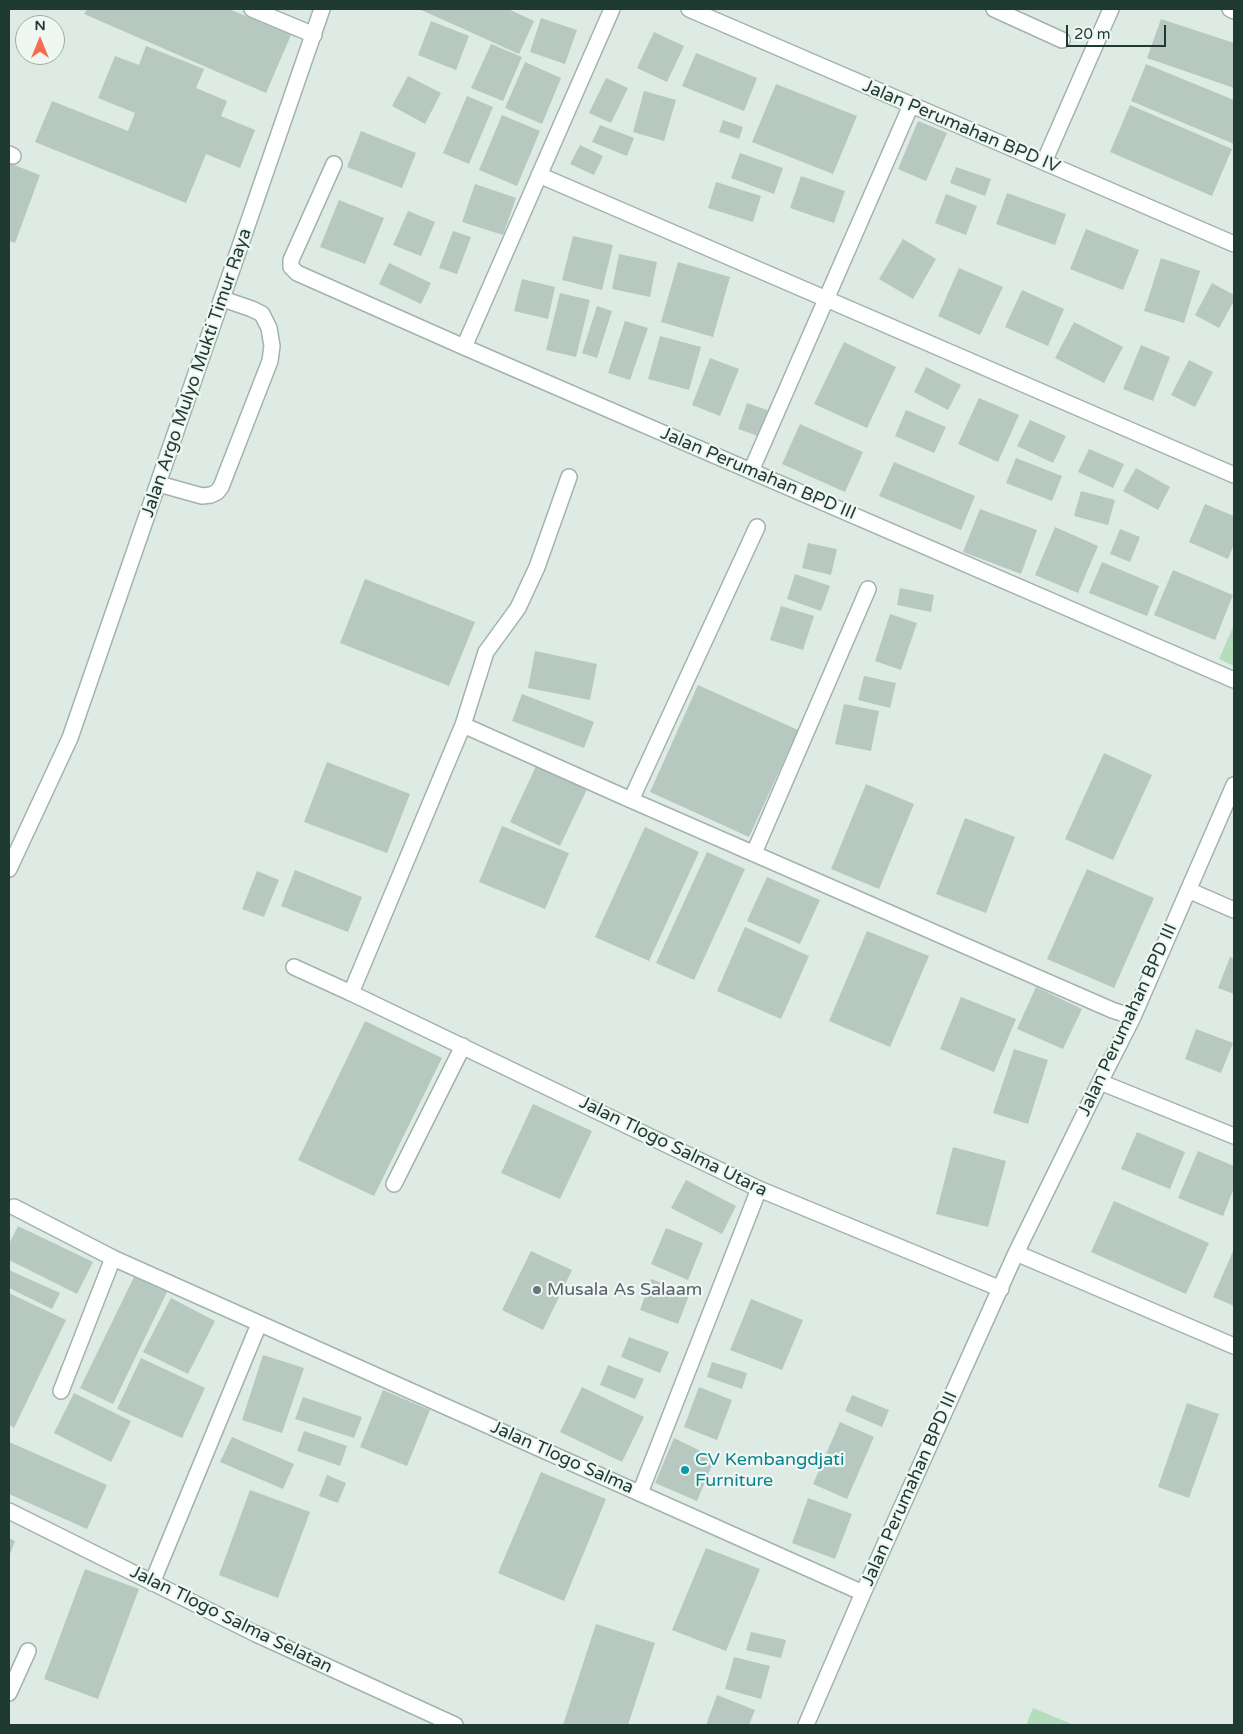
<!DOCTYPE html>
<html>
<head>
<meta charset="utf-8">
<style>
	body { margin:0 }
	#map { position:relative; width:1243px; height:1734px; overflow:hidden; background:#deebe4; font-family:"Varela Round",sans-serif }
	canvas { display:block }
	.frame { position:absolute; inset:0; border:10px solid #1f3b31; pointer-events:none }
	.north { position:absolute; left:15px; top:15px; width:50px; height:50px; box-sizing:border-box; background:#eff7f2; border:1px solid #9caca5; border-radius:50%; rotate:0deg; font-size:14px; font-weight:700; line-height:20px; text-align:center; color:#1f3b31 }
	.north::after { content:''; display:block; margin:auto; width:18px; height:22px; background:#f96a4e; clip-path:polygon(50% 0,100% 100%,50% 72%,0 100%) }
	.scale { position:absolute; left:1066px; top:25px; width:100px; height:22px; box-sizing:border-box; border:2px solid #1f3b31; border-top:0; padding-left:6px; font-size:15px; line-height:18px; white-space:nowrap; color:#1f3b31; -webkit-text-stroke:4px #eff7f2; paint-order:stroke }
</style>
</head>
<body>
<div id="map">
<canvas width="1243" height="1734"></canvas>
<div class="frame"></div>
<div class="north">N</div>
<div class="scale">20 m</div>
</div>
<script>
const c = document.querySelector('canvas').getContext('2d');
c.lineJoin = 'round';
function paint(path, color) {
  c.fillStyle = color;
  c.fill(path, 'evenodd');
}
function poly(rows) {
  const path = new Path2D();
  for (const r of rows) {
    path.moveTo(r[0], r[1]);
    for (let i = 2; i < r.length; i += 2) path.lineTo(r[i], r[i + 1]);
  }
  return path;
}
function stroke(path, color, width, dash) {
  c.strokeStyle = color;
  c.lineWidth = width;
  c.lineCap = dash ? 'butt' : 'round';
  c.setLineDash(dash || []);
  c.stroke(path);
}
function label(font, color, halo, rows, align = 'center') {
  c.font = font + ' "Varela Round",sans-serif';
  c.lineWidth = 4.5;
  c.setLineDash([]);
  c.textBaseline = 'middle';
  c.strokeStyle = halo;
  c.fillStyle = color;
  for (const [text, x, y, turn = 0] of rows) {
    c.save();
    c.translate(x, y);
    c.rotate((+turn || 0) * Math.PI / 180);
    c.textAlign = isNaN(turn) ? turn : align;
    if (halo) c.strokeText(text, 0, 0);
    c.fillText(text, 0, 0);
    c.restore();
  }
}
const green = poly([
	[1234,625,1234,666,1219,659],
	[1033,1708,1074,1725,1026,1725]
]);
const building = poly([
	[87,9,229,9,291,35,266,93,84,14],
	[419,9,508,9,534,21,519,54],
	[541,18,577,30,565,64,530,52],
	[1161,19,1234,43,1234,88,1147,58],
	[431,21,469,36,456,70,418,55],
	[654,32,684,46,667,82,637,68],
	[491,44,522,57,503,101,471,88],
	[146,46,204,69,196,88,227,101,221,116,255,130,240,168,206,154,186,203,35,142,52,101,128,131,135,113,98,98,115,56,139,65],
	[696,53,757,78,744,111,682,86],
	[525,62,561,78,542,124,505,108],
	[1146,64,1234,100,1234,144,1131,101],
	[408,76,441,93,425,124,392,106],
	[606,78,628,88,611,123,589,113],
	[776,84,857,116,833,174,752,142],
	[644,91,676,100,664,141,633,132],
	[467,96,493,107,469,164,443,153],
	[1130,105,1232,149,1212,196,1110,152],
	[502,115,540,131,517,186,479,170],
	[723,120,743,127,739,139,719,132],
	[918,121,947,133,926,181,898,169],
	[600,125,634,138,627,156,592,142],
	[361,131,416,153,402,188,347,167],
	[580,145,603,156,594,175,570,164],
	[740,153,783,168,774,194,731,178],
	[9,163,40,175,15,243,9,241],
	[956,167,991,179,985,196,950,183],
	[801,176,845,191,834,223,790,208],
	[716,182,761,196,753,222,708,208],
	[475,184,516,198,503,235,462,222],
	[1007,193,1066,214,1055,245,996,224],
	[946,194,977,206,966,235,935,223],
	[339,200,384,218,365,264,320,247],
	[408,211,435,222,421,256,393,245],
	[1086,229,1139,250,1123,290,1070,269],
	[453,231,471,237,457,274,439,268],
	[573,236,613,245,602,290,562,280],
	[903,239,936,259,913,299,879,279],
	[619,254,657,262,650,297,612,289],
	[1161,258,1200,271,1184,323,1144,311],
	[678,262,730,277,713,337,661,322],
	[389,263,431,283,421,304,379,284],
	[959,268,1003,287,980,335,938,316],
	[522,279,555,287,548,319,514,311],
	[1212,283,1234,295,1234,301,1219,328,1195,315],
	[1022,290,1064,309,1048,346,1005,327],
	[560,293,590,300,576,357,546,350],
	[597,306,612,311,597,358,582,353],
	[625,321,648,328,630,380,608,373],
	[1074,322,1123,347,1104,383,1055,358],
	[660,336,701,347,689,390,648,379],
	[844,342,896,367,867,428,814,404],
	[1141,345,1170,357,1153,401,1123,389],
	[710,358,739,369,720,416,692,405],
	[1189,360,1213,372,1195,407,1171,395],
	[926,367,961,385,948,410,914,392],
	[979,398,1019,415,998,462,958,444],
	[747,403,770,411,761,437,738,429],
	[906,410,946,427,934,453,895,436],
	[1030,420,1066,436,1053,463,1017,446],
	[800,424,863,452,845,492,782,464],
	[1089,449,1124,464,1113,488,1078,472],
	[1016,458,1062,476,1052,501,1006,483],
	[894,462,975,496,961,530,879,496],
	[1136,468,1170,487,1158,510,1123,491],
	[1081,491,1115,500,1108,525,1074,516],
	[1205,504,1234,516,1234,544,1228,559,1189,542],
	[980,509,1037,530,1021,574,963,552],
	[1055,527,1098,546,1078,593,1035,575],
	[1120,529,1140,537,1130,562,1110,554],
	[808,543,837,549,831,575,802,568],
	[1102,562,1159,586,1147,616,1089,593],
	[1173,570,1233,595,1215,640,1154,615],
	[795,574,830,586,821,611,787,599],
	[365,579,475,622,449,686,340,643],
	[900,588,934,595,931,612,897,605],
	[781,606,814,616,803,650,770,640],
	[890,614,917,623,901,670,875,661],
	[535,651,597,664,590,700,528,688],
	[864,676,896,683,890,708,858,700],
	[698,685,798,730,749,837,650,792],
	[522,694,594,722,584,748,512,721],
	[844,704,879,711,871,751,835,744],
	[1104,753,1152,775,1113,860,1065,839],
	[327,762,410,794,387,853,304,822],
	[537,764,588,787,560,846,510,822],
	[866,784,914,804,879,889,831,869],
	[965,818,1015,837,986,913,936,894],
	[502,826,569,853,545,909,479,882],
	[645,827,699,852,649,961,595,937],
	[707,852,745,869,694,980,656,963],
	[1087,869,1154,898,1114,988,1047,959],
	[295,870,362,897,348,932,281,906],
	[257,871,279,880,264,917,242,909],
	[767,877,820,900,800,944,747,921],
	[745,927,809,956,781,1019,717,991],
	[867,931,929,956,890,1047,829,1021],
	[1230,957,1234,959,1234,994,1218,988],
	[1036,987,1082,1009,1063,1049,1017,1029],
	[961,997,1016,1019,994,1072,940,1049],
	[365,1021,442,1058,374,1196,298,1160],
	[1196,1029,1233,1043,1221,1073,1185,1059],
	[1014,1049,1048,1060,1028,1124,993,1113],
	[533,1104,592,1131,560,1199,501,1173],
	[1137,1132,1185,1152,1170,1189,1121,1169],
	[953,1147,1006,1161,988,1227,936,1214],
	[1198,1151,1234,1166,1234,1188,1223,1216,1178,1198],
	[686,1180,736,1206,722,1234,671,1208],
	[1114,1201,1209,1243,1186,1294,1091,1252],
	[18,1226,93,1262,77,1294,9,1260,9,1244],
	[666,1228,703,1243,688,1280,651,1264],
	[1234,1249,1234,1306,1213,1297],
	[531,1251,572,1270,543,1330,502,1310],
	[9,1270,60,1293,52,1309,9,1288],
	[134,1277,167,1292,113,1404,80,1388],
	[651,1279,690,1293,678,1324,640,1310],
	[9,1293,66,1320,14,1428,9,1425],
	[171,1298,215,1321,188,1374,143,1352],
	[751,1299,803,1320,782,1370,730,1350],
	[629,1337,669,1352,660,1373,621,1357],
	[263,1355,304,1368,282,1433,242,1420],
	[141,1358,205,1388,182,1438,117,1409],
	[712,1362,747,1373,742,1389,707,1377],
	[608,1365,644,1379,635,1399,600,1385],
	[582,1387,644,1417,622,1462,560,1432],
	[699,1387,732,1400,717,1440,684,1427],
	[383,1390,430,1410,407,1466,360,1447],
	[74,1393,131,1421,111,1462,54,1433],
	[852,1395,889,1410,882,1427,845,1411],
	[303,1397,362,1417,354,1438,295,1419],
	[1187,1403,1219,1414,1189,1498,1158,1487],
	[840,1422,874,1437,847,1499,813,1484],
	[304,1431,347,1446,340,1466,297,1451],
	[232,1437,294,1464,283,1489,220,1462],
	[674,1438,715,1458,697,1501,655,1483],
	[9,1442,107,1485,87,1529,9,1494],
	[541,1472,606,1499,564,1601,498,1573],
	[327,1475,346,1483,338,1503,319,1496],
	[250,1490,310,1512,278,1598,219,1575],
	[808,1498,852,1514,835,1559,792,1543],
	[9,1538,15,1541,9,1557],
	[706,1548,760,1569,726,1651,672,1630],
	[85,1569,139,1589,98,1699,44,1679],
	[596,1624,655,1643,628,1725,563,1725],
	[751,1632,786,1640,781,1658,746,1650],
	[734,1657,770,1666,761,1699,725,1689],
	[717,1695,755,1710,749,1725,706,1725]
]);
const lane = poly([
	[294,967,351,993],
	[9,1693,28,1651]
]);
const street = poly([
	[252,9,314,35],
	[689,9,1234,244],
	[994,9,1062,40],
	[1230,9,1234,11],
	[9,154,13,156],
	[1044,162,1111,9],
	[334,164,291,260,291,267,297,273,464,347,1234,680],
	[539,175,1234,475],
	[464,347,612,9],
	[751,471,911,105],
	[569,477,537,567,518,608,486,652,463,725,351,993,759,1189,1001,1289],
	[159,484,202,496,211,495,217,492,221,487,270,361,272,346,269,328,262,314,252,309,223,299],
	[463,725,631,800,1112,1010,1133,1017],
	[631,800,757,527],
	[754,853,868,589],
	[9,869,70,738,322,9],
	[1188,890,1234,910],
	[1100,1082,1234,1136],
	[394,1184,463,1046],
	[14,1207,113,1258,863,1593],
	[1016,1253,1234,1346],
	[61,1391,113,1258],
	[640,1493,759,1189],
	[9,1511,256,1634,455,1725],
	[152,1583,259,1324],
	[806,1725,863,1593,1016,1253,1100,1082,1133,1017,1234,785]
]);
const markers = [
	[537,1290,5,"#6b7280"],
	[685,1470,5,"#0f9aa8"]
];
const streetNames = [
	["Jalan Perumahan BPD IV",961,127,23],
	["Jalan Argo Mulyo Mukti Timur Raya",197,373,-71],
	["Jalan Perumahan BPD III",758,474,23],
	["Jalan Perumahan BPD III",1128,1020,-65],
	["Jalan Tlogo Salma Utara",673,1147,26],
	["Jalan Tlogo Salma",562,1458,24],
	["Jalan Perumahan BPD III",910,1489,-66],
	["Jalan Tlogo Salma Selatan",231,1620,26]
];
const worshipNames = [
	["Musala As Salaam",547,1290]
];
const cultureNames = [
	["CV Kembangdjati",695,1460],
	["Furniture",695,1481]
];
paint(green, '#b5ddbd');
paint(building, '#b6c8c0');
stroke(lane, '#a1b3ab', 18);
stroke(street, '#a1b3ab', 18);
stroke(lane, '#fff', 15);
stroke(street, '#fff', 15);
for (const [x, y, r, color] of markers) {
  const dot = new Path2D();
  dot.arc(x, y, r, 0, 2 * Math.PI);
  c.fillStyle = color;
  c.fill(dot);
  stroke(dot, '#eff7f2', 2);
}
label('18px', '#1f3b31', '#eff7f2', streetNames);
label('18px', '#5b616d', '#eff7f2', worshipNames, 'left');
label('18px', '#0d838f', '#eff7f2', cultureNames, 'left');
</script>
</body>
</html>
